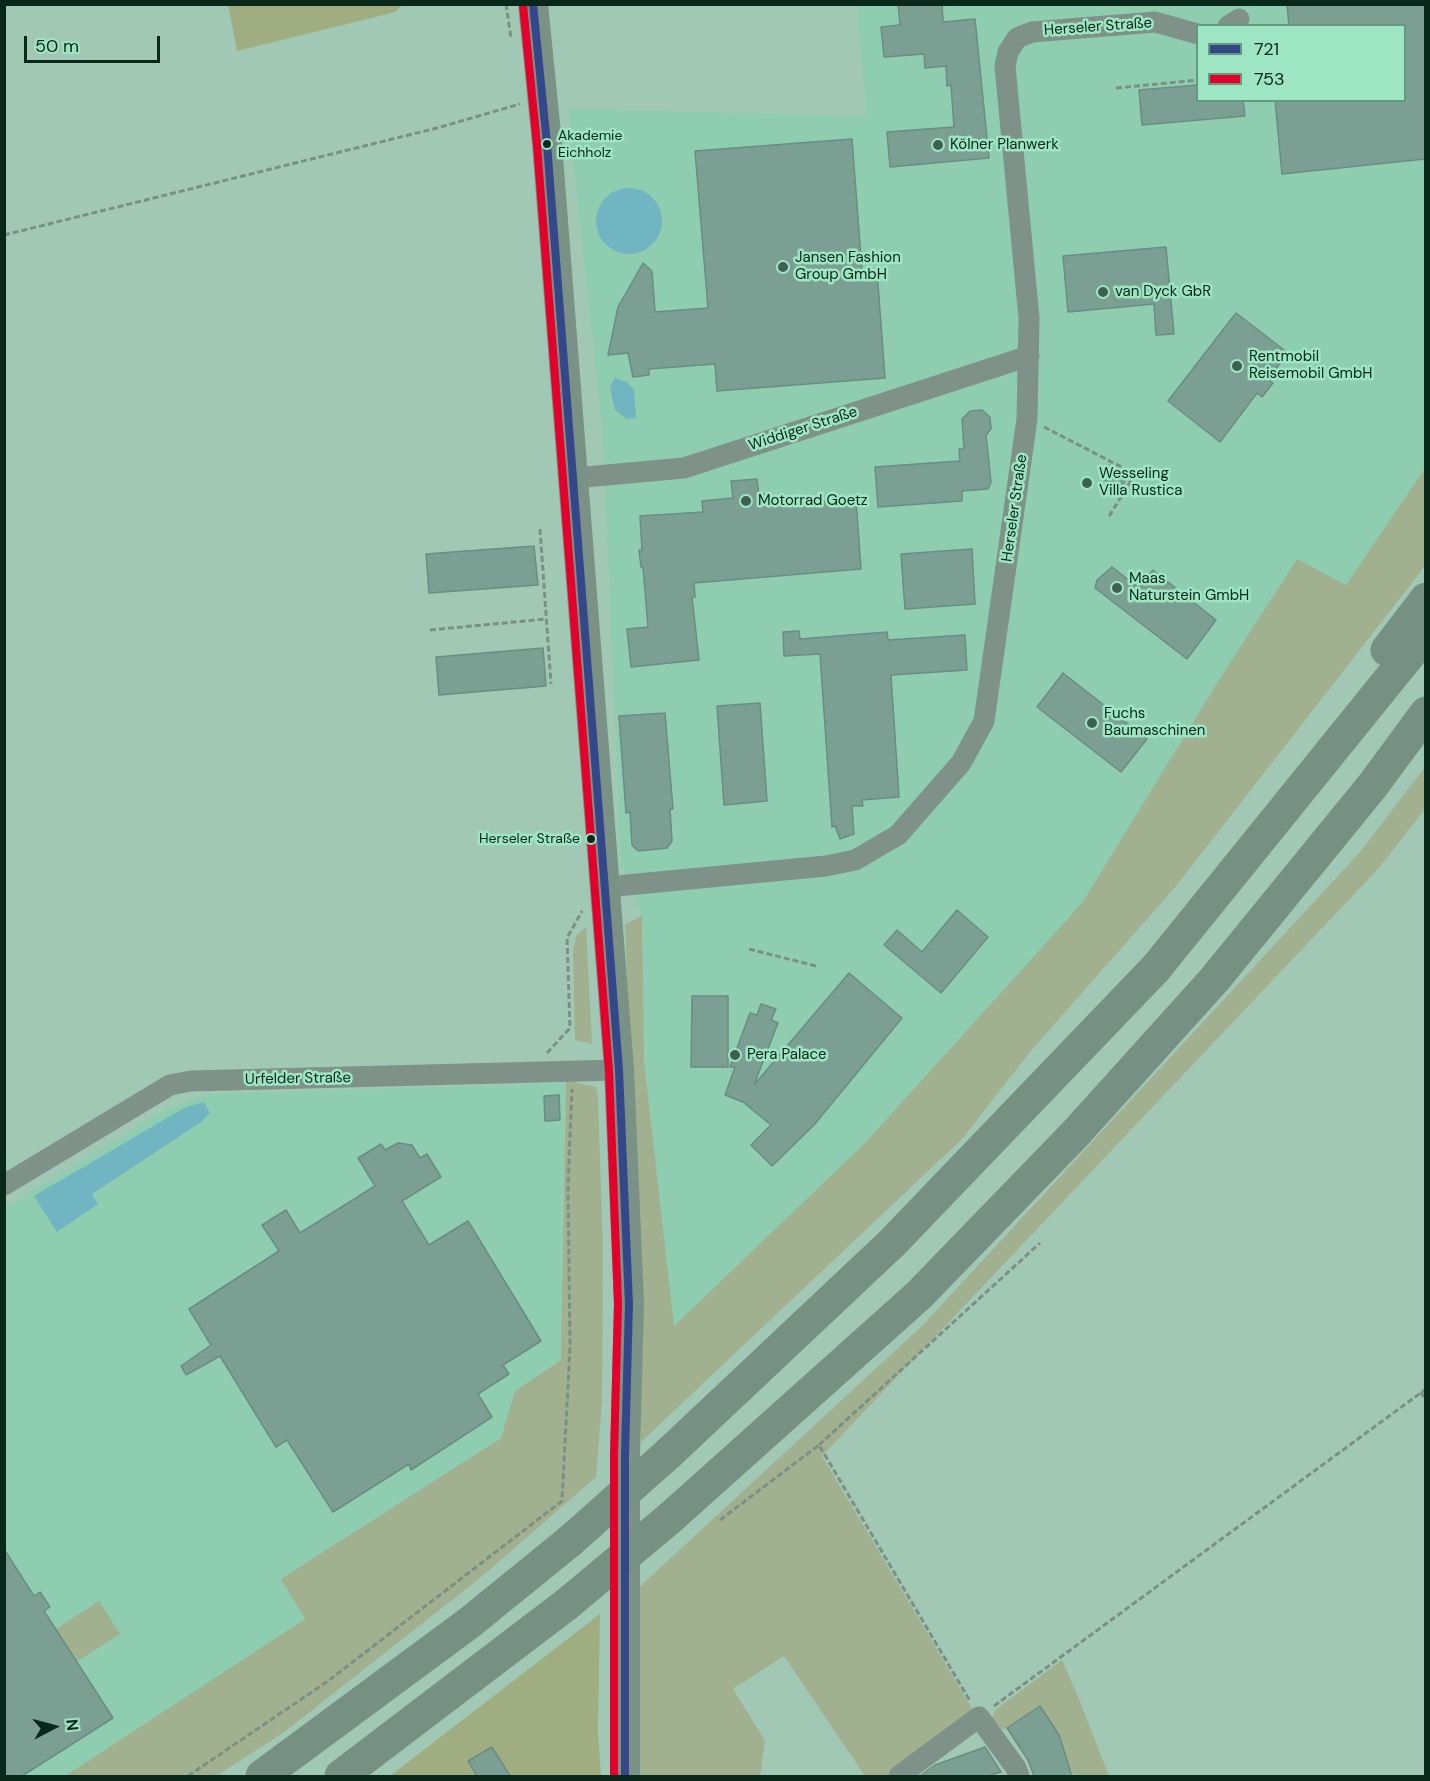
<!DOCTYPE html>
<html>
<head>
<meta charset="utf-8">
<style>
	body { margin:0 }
	#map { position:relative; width:1430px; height:1781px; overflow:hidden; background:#a1c8b5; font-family:"DM Sans",sans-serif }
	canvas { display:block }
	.frame { position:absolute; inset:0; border:6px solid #09271b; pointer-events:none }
	.legend { position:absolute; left:1196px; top:24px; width:210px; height:78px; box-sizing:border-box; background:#9de5c3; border:2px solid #629980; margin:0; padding:8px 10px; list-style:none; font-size:18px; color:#09271b }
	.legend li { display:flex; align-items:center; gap:12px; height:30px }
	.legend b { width:30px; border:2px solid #629980 }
	.north { position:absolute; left:24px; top:1697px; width:60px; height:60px; -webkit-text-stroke:4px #9de5c3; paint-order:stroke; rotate:84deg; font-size:16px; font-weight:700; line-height:24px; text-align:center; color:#09271b }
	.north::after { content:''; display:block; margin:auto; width:21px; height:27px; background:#09271b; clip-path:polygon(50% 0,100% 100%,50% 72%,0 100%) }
	.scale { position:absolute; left:24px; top:36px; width:136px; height:27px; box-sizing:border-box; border:3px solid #09271b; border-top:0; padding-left:8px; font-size:18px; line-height:21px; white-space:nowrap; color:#09271b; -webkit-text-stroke:4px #9de5c3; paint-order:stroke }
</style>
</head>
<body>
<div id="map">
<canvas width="1430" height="1781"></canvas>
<div class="frame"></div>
<ul class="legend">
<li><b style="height:8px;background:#344889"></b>721</li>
<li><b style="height:8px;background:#e4002b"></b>753</li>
</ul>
<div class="north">N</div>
<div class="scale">50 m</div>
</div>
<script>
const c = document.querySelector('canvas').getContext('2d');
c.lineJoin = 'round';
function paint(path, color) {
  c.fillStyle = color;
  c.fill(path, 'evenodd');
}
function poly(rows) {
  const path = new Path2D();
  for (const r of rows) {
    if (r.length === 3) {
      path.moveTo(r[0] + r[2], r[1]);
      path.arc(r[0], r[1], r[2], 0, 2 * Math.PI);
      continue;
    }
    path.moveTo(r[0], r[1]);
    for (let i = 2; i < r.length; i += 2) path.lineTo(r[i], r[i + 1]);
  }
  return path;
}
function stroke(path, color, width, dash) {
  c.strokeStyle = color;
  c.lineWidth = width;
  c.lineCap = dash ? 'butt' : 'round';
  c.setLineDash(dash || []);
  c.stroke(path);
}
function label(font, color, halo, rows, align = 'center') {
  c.font = font + ' "DM Sans",sans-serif';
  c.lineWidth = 5;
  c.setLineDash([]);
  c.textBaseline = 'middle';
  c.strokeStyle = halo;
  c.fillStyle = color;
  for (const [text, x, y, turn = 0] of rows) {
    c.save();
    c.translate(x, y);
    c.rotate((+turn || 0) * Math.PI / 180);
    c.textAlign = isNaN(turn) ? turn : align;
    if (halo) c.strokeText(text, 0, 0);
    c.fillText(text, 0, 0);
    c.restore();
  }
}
const built = poly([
	[857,5,1425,5,1425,468,1346,585,1297,559,1217,683,1082,903,865,1143,674,1326,644,1061,642,916,621,864,603,436,568,109,867,116],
	[1198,26,1404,26,1404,100,1198,100],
	[565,1083,562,1360,515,1391,501,1438,281,1579,306,1619,65,1776,5,1776,5,1208,162,1111,208,1094]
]);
const green = poly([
	[1425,468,1425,566,1176,886,1030,1052,962,1139,641,1442,640,1345,625,924,642,916,644,1061,674,1326,865,1143,1082,903,1217,683,1297,559,1346,585],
	[1425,767,1425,809,1378,869,822,1456,974,1712,886,1776,865,1776,784,1656,733,1689,765,1741,760,1776,637,1776,635,1591,923,1325,1361,851],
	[586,927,592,1044,575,1040,573,953,576,936],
	[566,1080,596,1087,598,1098,603,1252,602,1402,596,1477,480,1578,283,1733,216,1776,65,1776,305,1619,281,1579,501,1438,515,1391,561,1360],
	[99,1601,120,1634,76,1662,56,1629],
	[1062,1660,1080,1702,1109,1776,1074,1776,1040,1706,1003,1730,992,1719,995,1710]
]);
const forest = poly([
	[228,5,228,4,403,5,395,12,237,51],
	[600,1614,598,1732,601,1776,390,1776]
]);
const water = poly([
	[629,221,33],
	[615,378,627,382,634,390,636,418,627,419,615,410,610,388],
	[204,1102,210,1113,201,1122,92,1194,98,1204,57,1232,34,1196,186,1107]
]);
const building = poly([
	[898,4,942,4,943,22,975,19,989,158,890,167,887,132,954,127,951,85,947,86,946,66,925,68,924,54,884,57,881,27,900,25,898,4],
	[1287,4,1425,4,1425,159,1282,174,1275,100,1404,100,1404,26,1289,26,1287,4],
	[1197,85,1197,100,1243,100,1245,116,1142,125,1139,90,1197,85],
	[852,139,862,271,877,270,885,378,717,391,715,364,649,369,649,375,633,377,628,353,608,355,618,307,643,263,652,271,655,312,708,308,695,151,852,139],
	[1166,247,1174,334,1156,335,1154,304,1068,312,1063,256,1166,247],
	[1236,313,1288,353,1268,379,1273,383,1262,397,1257,393,1220,442,1168,401,1236,313],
	[982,410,990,417,991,429,986,435,991,482,988,489,962,491,962,501,878,507,875,467,960,461,959,449,964,449,962,419,970,411,982,410],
	[1108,465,1128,474,1122,488,1102,479,1108,465],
	[757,479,759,494,764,494,765,505,856,499,861,569,694,583,695,597,692,597,699,660,631,667,627,629,648,627,643,567,641,567,639,550,642,550,640,516,703,512,702,501,733,498,731,481,757,479],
	[534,546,538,585,429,593,426,554,534,546],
	[972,549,975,604,905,609,901,554,972,549],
	[1112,567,1139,588,1153,570,1216,620,1187,659,1095,588,1097,580,1112,567],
	[799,631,800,639,887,632,888,640,965,635,967,670,891,675,899,797,862,800,863,806,852,806,854,834,840,839,835,826,832,827,820,654,784,656,783,632,799,631],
	[543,648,546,686,439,695,436,657,543,648],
	[1063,673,1147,739,1121,772,1037,707,1063,673],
	[760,703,767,801,724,805,717,706,760,703],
	[665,713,673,809,670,809,672,841,667,848,638,851,632,845,630,812,626,813,619,716,665,713],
	[957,910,988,937,941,993,884,945,897,930,922,952,957,910],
	[849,973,902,1018,814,1125,772,1166,751,1145,771,1125,743,1102,725,1095,735,1067,730,1067,750,1013,757,1015,761,1004,776,1009,771,1020,778,1023,754,1085,849,973],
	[692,996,728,996,728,1067,691,1067,692,996],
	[559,1095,560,1120,545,1121,544,1096,559,1095],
	[398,1143,412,1145,420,1158,427,1154,441,1177,402,1201,429,1245,468,1221,541,1341,503,1365,509,1374,478,1394,492,1417,411,1470,409,1464,333,1512,287,1440,276,1447,220,1356,186,1375,181,1366,211,1345,189,1309,279,1251,262,1225,286,1210,300,1233,375,1186,358,1158,381,1144,385,1150,398,1143],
	[4,1549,34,1596,40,1592,50,1607,44,1611,113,1718,22,1776,4,1776,4,1549],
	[1040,1706,1059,1735,1072,1776,1034,1776,1028,1760,1007,1728,1040,1706],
	[492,1747,510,1776,477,1776,468,1761,492,1747],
	[985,1747,1001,1772,987,1776,920,1776,935,1765,985,1747]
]);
const path = poly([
	[506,4,511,38],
	[1116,88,1198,80],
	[4,235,437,128,520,104],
	[1044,427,1133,473,1132,479,1108,518],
	[540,529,551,684],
	[430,630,546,619],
	[749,949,816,966],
	[547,1053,570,1028,567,938,582,911],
	[1421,1392,1426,1401],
	[819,1445,1040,1243],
	[720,1520,819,1445,970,1701],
	[994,1706,1426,1389],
	[188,1776,328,1681,562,1501,570,1347,568,1185,572,1089]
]);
const minor = poly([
	[1228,26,1239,19],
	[574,478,684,468,1029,356],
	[606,887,826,866,855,860,898,835,961,763,984,721,1027,419,1029,318,1005,66,1008,52,1017,38,1032,32,1155,22,1198,34],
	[4,1185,170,1085,191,1081,619,1070],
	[899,1776,979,1717,1016,1768,1019,1776]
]);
const secondary = poly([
	[533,4,547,144,619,1070,629,1304,625,1455,625,1776]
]);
const motorway = poly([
	[1387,650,1426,599],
	[669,1453,892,1243,1156,968,1426,634],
	[670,1518,919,1295,1075,1134,1214,980,1373,785,1426,713],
	[262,1776,469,1623,570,1541],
	[341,1776,567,1604]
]);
const motorwayBridge = poly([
	[570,1541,669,1453],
	[567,1604,670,1518]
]);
const bus1 = poly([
	[533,4,547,144,619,1070,629,1304,625,1455,625,1776]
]);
const bus2 = poly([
	[523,5,537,145,609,1071,618,1304,614,1455,614,1776]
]);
const markers = [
	[547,144,5,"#09271b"],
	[938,145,6,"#3e5f51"],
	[783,267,6,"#3e5f51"],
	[1103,292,6,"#3e5f51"],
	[1237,366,6,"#3e5f51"],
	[1087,483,6,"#3e5f51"],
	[746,501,6,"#3e5f51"],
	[1117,588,6,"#3e5f51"],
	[1092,723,6,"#3e5f51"],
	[591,839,5,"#09271b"],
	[735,1055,6,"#3e5f51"]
];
const busNames = [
	["Akademie",558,136],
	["Eichholz",558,153],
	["Herseler Straße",580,839,"right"]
];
const streetNames = [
	["Herseler Straße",1098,27,-4],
	["Widdiger Straße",803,429,-18],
	["Herseler Straße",1015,508,-82],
	["Urfelder Straße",298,1079,-1]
];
const poiNames = [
	["Kölner Planwerk",950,145],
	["Jansen Fashion",795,258],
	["Group GmbH",795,275],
	["van Dyck GbR",1115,292],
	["Rentmobil",1249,357],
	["Reisemobil GmbH",1249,374],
	["Wesseling",1099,474],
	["Villa Rustica",1099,491],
	["Motorrad Goetz",758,501],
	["Maas",1129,579],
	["Naturstein GmbH",1129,596],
	["Fuchs",1104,714],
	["Baumaschinen",1104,731],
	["Pera Palace",747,1055]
];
paint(built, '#8fcdb0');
paint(green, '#a1b08e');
paint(forest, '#9fad80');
paint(water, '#71b4c2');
paint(building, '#7c9f94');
stroke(building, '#698d82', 1.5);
stroke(path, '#7b9085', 3, [6, 3]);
stroke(minor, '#7f9289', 21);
stroke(secondary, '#7a9186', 30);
stroke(motorway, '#779084', 33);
stroke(motorwayBridge, '#779084', 33);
stroke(bus1, '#344889', 8);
stroke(bus2, '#e4002b', 8);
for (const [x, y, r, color] of markers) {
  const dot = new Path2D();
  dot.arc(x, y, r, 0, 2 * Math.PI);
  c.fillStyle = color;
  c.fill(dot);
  stroke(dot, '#9de5c3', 2);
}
label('14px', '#09271b', '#9de5c3', busNames, 'left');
label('15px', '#09271b', '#9de5c3', streetNames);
label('15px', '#09271b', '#9de5c3', poiNames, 'left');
</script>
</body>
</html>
